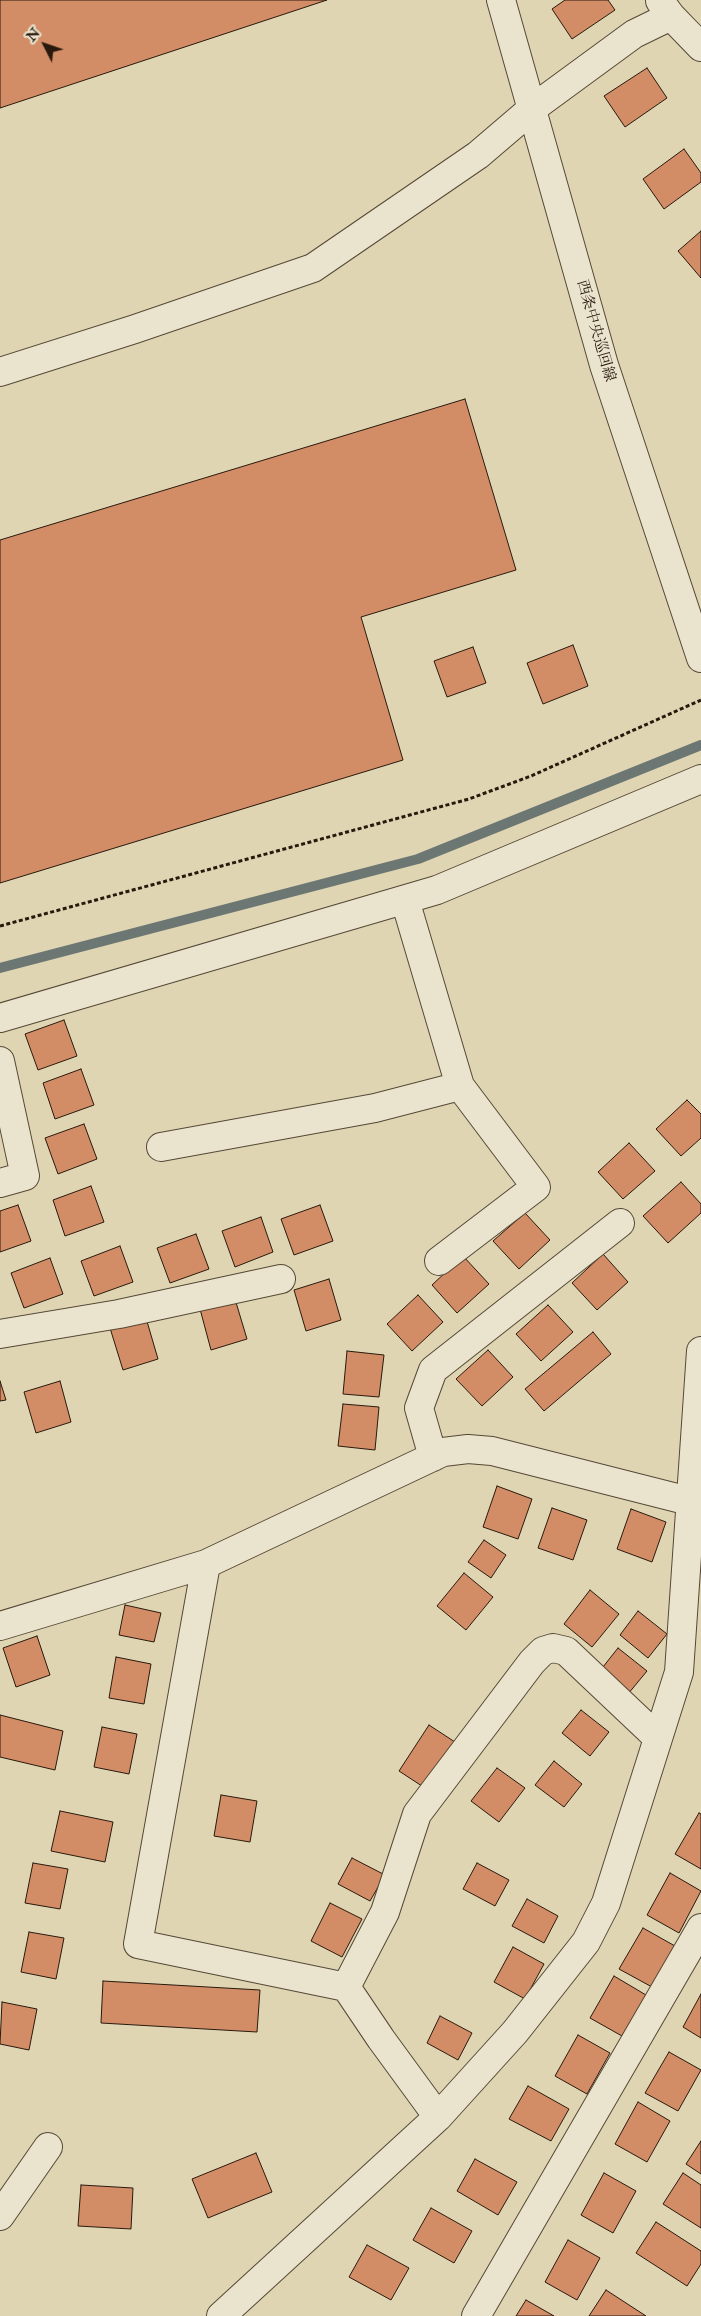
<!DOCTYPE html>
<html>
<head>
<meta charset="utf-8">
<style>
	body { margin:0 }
	#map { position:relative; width:701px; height:2316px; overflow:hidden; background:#dfd5b3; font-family:"IM FELL Double Pica",serif }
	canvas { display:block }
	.north { position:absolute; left:20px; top:20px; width:50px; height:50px; -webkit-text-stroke:4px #eae4ce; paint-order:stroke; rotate:311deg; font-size:14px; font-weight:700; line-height:20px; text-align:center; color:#29190d }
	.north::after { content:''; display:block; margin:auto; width:18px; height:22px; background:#29190d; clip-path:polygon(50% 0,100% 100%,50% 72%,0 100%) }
</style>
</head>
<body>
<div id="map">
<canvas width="701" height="2316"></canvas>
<div class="north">N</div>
</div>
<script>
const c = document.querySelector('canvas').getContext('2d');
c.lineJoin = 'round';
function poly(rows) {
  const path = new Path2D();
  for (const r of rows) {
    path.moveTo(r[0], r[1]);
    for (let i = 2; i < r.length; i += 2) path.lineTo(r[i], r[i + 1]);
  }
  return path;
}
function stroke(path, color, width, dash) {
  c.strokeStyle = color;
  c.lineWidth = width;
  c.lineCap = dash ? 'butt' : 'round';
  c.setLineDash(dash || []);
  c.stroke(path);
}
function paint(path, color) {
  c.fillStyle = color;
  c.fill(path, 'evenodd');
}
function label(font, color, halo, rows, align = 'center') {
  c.font = font + ' "IM FELL Double Pica","Noto Serif JP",serif';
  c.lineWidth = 4;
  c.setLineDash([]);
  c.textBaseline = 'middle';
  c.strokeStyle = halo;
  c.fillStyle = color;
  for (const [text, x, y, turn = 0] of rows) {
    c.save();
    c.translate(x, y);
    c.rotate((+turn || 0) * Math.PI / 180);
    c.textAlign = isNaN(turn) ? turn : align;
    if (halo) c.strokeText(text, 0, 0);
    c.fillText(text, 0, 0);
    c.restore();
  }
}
const stream = poly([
	[0,968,418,859,701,745]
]);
const building = poly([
	[0,0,327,0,0,108,0,0],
	[565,0,608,0,615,10,572,39,552,9,565,0],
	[647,68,667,98,625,127,604,96,647,68],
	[684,149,701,173,701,182,664,209,643,179,684,149],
	[701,231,701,278,678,251,701,231],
	[465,399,516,570,361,617,403,760,0,883,0,540,465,399],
	[573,645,588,686,543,704,527,663,573,645],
	[473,647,486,683,447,697,434,661,473,647],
	[64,1020,77,1056,38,1070,25,1034,64,1020],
	[81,1069,94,1105,55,1119,43,1083,81,1069],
	[687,1100,701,1114,701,1138,681,1156,656,1129,687,1100],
	[84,1124,97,1159,58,1174,45,1138,84,1124],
	[629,1143,655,1171,623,1199,598,1172,629,1143],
	[681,1182,701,1204,701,1213,668,1243,643,1216,681,1182],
	[91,1186,104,1222,65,1236,53,1200,91,1186],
	[18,1205,31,1241,0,1252,0,1211,18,1205],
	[320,1205,333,1241,294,1255,281,1219,320,1205],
	[525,1213,550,1240,519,1269,493,1241,525,1213],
	[261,1217,273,1252,235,1267,222,1231,261,1217],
	[196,1234,209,1269,170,1283,157,1248,196,1234],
	[120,1246,133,1282,94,1296,81,1261,120,1246],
	[603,1254,628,1282,597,1310,572,1283,603,1254],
	[463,1256,489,1284,457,1313,432,1285,463,1256],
	[50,1258,63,1294,24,1308,11,1273,50,1258],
	[329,1279,341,1320,306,1331,294,1290,329,1279],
	[418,1295,443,1322,412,1351,387,1324,418,1295],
	[235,1299,247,1339,211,1350,200,1309,235,1299],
	[548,1305,573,1332,541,1361,516,1334,548,1305],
	[146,1318,158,1359,123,1370,110,1328,146,1318],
	[593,1332,611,1354,544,1411,525,1389,593,1332],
	[488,1350,513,1377,482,1406,456,1379,488,1350],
	[347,1351,384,1355,379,1397,343,1394,347,1351],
	[0,1381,6,1400,0,1401,0,1381],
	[60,1381,71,1422,36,1433,24,1392,60,1381],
	[343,1404,379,1407,375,1450,338,1446,343,1404],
	[497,1486,532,1499,518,1539,483,1527,497,1486],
	[552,1508,587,1520,573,1560,538,1548,552,1508],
	[631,1509,666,1522,652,1562,617,1549,631,1509],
	[484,1540,506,1555,491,1578,468,1562,484,1540],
	[464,1573,493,1597,466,1630,437,1606,464,1573],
	[590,1590,619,1614,592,1647,564,1624,590,1590],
	[125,1605,161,1613,154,1642,119,1635,125,1605],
	[638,1611,667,1634,648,1658,620,1635,638,1611],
	[37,1636,50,1675,16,1687,3,1648,37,1636],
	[618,1648,647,1671,628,1694,599,1672,618,1648],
	[116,1657,151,1664,144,1704,109,1698,116,1657],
	[581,1710,609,1732,590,1756,562,1733,581,1710],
	[0,1715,63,1731,55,1770,0,1757,0,1715],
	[429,1725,458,1744,428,1790,399,1771,429,1725],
	[102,1727,137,1734,129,1774,94,1767,102,1727],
	[554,1761,582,1784,564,1807,535,1785,554,1761],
	[497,1768,525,1788,499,1822,471,1801,497,1768],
	[221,1795,257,1801,250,1842,214,1836,221,1795],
	[60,1811,113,1822,105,1862,51,1851,60,1811],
	[699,1813,701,1814,701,1869,675,1854,699,1813],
	[352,1858,385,1875,370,1901,338,1884,352,1858],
	[33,1863,68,1869,60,1909,25,1903,33,1863],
	[477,1863,509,1880,495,1906,463,1889,477,1863],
	[670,1873,701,1891,679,1933,647,1915,670,1873],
	[527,1899,558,1916,544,1943,512,1926,527,1899],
	[330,1903,362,1919,342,1957,311,1941,330,1903],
	[643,1928,675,1946,652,1987,619,1969,643,1928],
	[29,1932,64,1938,56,1979,21,1972,29,1932],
	[513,1947,544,1964,525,1999,494,1982,513,1947],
	[614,1976,646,1995,622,2036,590,2018,614,1976],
	[103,1981,260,1990,257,2032,101,2023,103,1981],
	[701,1994,701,2038,683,2027,701,1994],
	[2,2002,37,2009,29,2050,0,2044,2,2002],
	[440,2016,472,2033,458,2060,427,2043,440,2016],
	[578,2035,610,2053,587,2094,555,2076,578,2035],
	[669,2052,701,2070,678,2111,645,2093,669,2052],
	[528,2086,569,2109,551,2141,509,2119,528,2086],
	[638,2102,670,2121,647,2162,615,2144,638,2102],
	[701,2141,701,2174,686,2164,701,2141],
	[256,2153,272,2192,208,2218,192,2179,256,2153],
	[475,2159,517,2182,498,2215,457,2191,475,2159],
	[604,2173,636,2191,613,2233,581,2215,604,2173],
	[683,2173,701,2185,701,2228,663,2204,683,2173],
	[81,2185,133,2188,131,2229,78,2226,81,2185],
	[431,2208,472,2231,454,2263,413,2240,431,2208],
	[656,2222,701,2251,701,2264,687,2286,636,2253,656,2222],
	[568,2240,600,2258,577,2300,545,2282,568,2240],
	[367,2245,409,2268,391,2300,349,2277,367,2245],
	[606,2290,646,2316,589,2316,606,2290],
	[526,2300,554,2316,516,2316,526,2300]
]);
const path = poly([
	[0,926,469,799,531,776,701,700]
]);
const minor = poly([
	[501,0,604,365,701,658],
	[660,1,671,16,701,47],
	[0,372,135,329,313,268,478,155,533,108,634,34,671,16],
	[405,900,460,1086,536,1187,439,1261],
	[0,1018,437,890,701,779],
	[0,1061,25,1176,0,1183],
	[161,1147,375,1108,460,1086],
	[0,1334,119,1314,281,1279],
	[433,1457,419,1408,433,1370,620,1223],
	[206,1564,138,1944,346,1987,381,2039,438,2117],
	[0,1626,206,1564,443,1452,468,1449,492,1451,689,1501],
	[346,1987,385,1912,417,1814,532,1662,543,1651,553,1648,566,1651,658,1738],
	[0,2216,48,2147],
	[221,2316,438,2117,515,2032,586,1942,606,1903,679,1672,701,1351],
	[476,2316,701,1928]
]);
const streetNames = [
	["西条中央巡回線",595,331,74]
];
stroke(stream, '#6c7773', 10);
paint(building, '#d28d66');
stroke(building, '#29190d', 1);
stroke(minor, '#564836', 30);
stroke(path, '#29190d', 3, [4, 2.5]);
stroke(minor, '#eae4ce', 28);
label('15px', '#29190d', '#eae4ce', streetNames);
</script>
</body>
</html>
